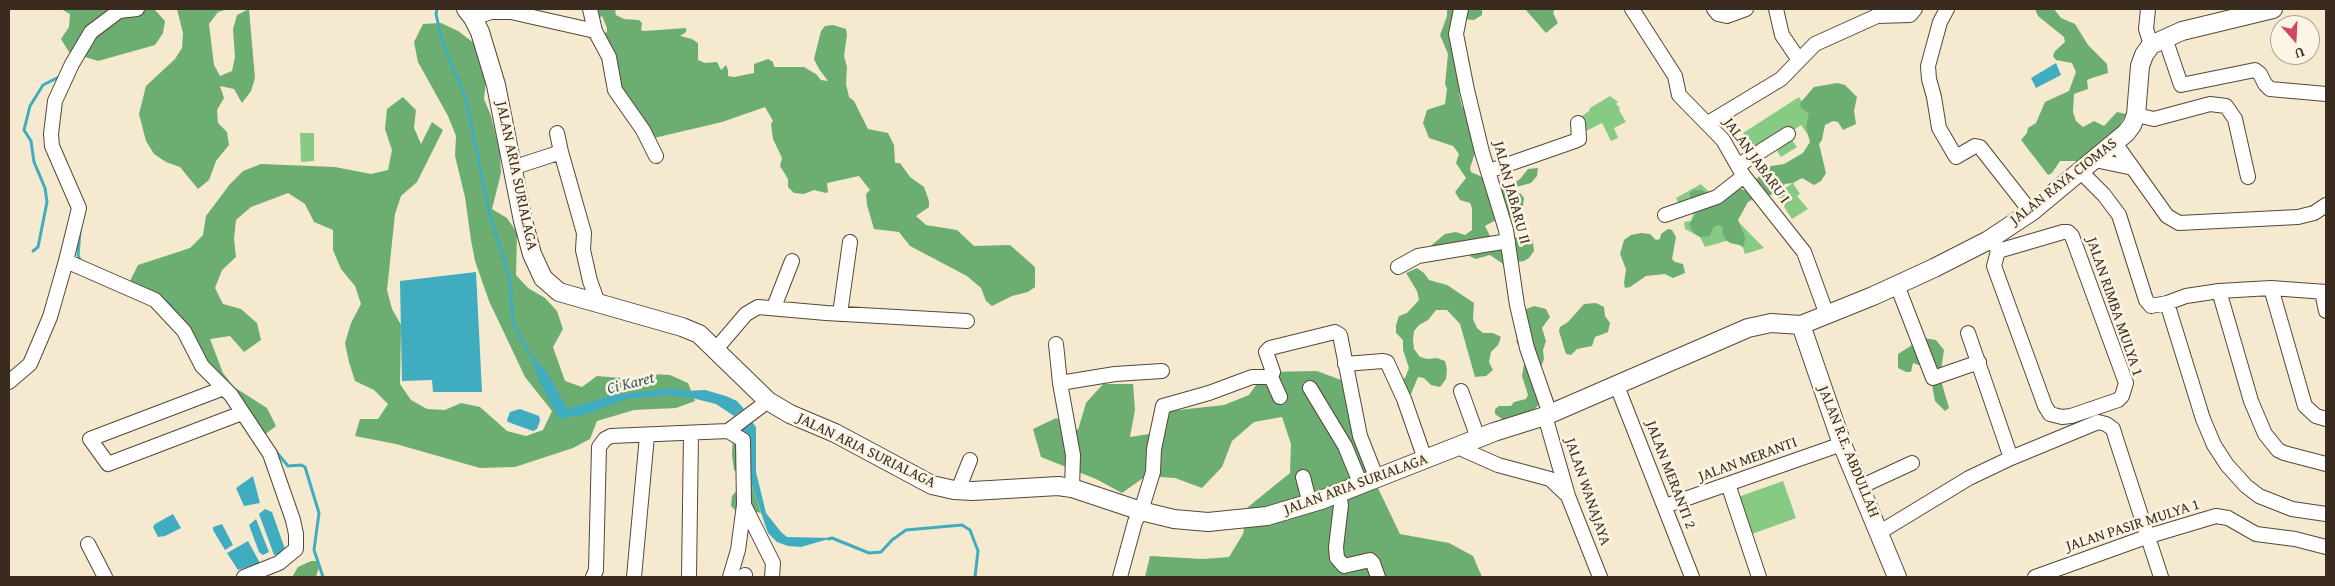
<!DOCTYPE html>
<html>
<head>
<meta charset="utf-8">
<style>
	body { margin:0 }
	#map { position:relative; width:2335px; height:586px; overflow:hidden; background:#f5e9d0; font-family:"Gentium Book Plus",serif }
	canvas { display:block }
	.frame { position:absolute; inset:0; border:10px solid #3b2a1e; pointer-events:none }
	.north { position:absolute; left:2270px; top:15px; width:50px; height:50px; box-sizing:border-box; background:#fcf5e5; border:1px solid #afa495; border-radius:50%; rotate:161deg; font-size:14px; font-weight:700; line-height:20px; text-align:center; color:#3b2a1e }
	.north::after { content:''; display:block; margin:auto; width:18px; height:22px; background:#d1495b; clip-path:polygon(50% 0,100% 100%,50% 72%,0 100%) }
</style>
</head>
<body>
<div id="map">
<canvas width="2335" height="586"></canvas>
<div class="frame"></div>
<div class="north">U</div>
</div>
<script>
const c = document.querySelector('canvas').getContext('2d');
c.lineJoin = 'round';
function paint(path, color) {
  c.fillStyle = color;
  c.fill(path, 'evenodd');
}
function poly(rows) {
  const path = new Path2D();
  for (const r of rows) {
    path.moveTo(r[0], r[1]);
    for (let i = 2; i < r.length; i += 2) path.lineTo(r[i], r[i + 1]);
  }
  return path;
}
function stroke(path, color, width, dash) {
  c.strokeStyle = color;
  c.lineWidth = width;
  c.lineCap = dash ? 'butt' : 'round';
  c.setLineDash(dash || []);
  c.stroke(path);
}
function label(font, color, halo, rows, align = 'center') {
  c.font = font + ' "Gentium Book Plus",serif';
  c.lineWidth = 5;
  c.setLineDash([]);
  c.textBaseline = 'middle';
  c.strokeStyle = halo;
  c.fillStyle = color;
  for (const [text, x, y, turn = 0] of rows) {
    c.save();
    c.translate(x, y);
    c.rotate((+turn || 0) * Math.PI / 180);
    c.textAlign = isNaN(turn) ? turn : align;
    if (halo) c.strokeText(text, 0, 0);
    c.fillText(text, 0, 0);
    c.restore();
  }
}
const green = poly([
	[1610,96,1618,102,1616,104,1620,108,1619,110,1626,122,1614,128,1618,138,1611,141,1602,123,1580,134,1581,117,1589,111,1590,108],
	[1799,97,1820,133,1811,139,1801,125,1788,134,1797,147,1781,157,1772,143,1755,153,1743,133],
	[300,133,314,133,314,161,301,162],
	[1793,183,1800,194,1797,196,1808,209,1792,219,1776,194],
	[1701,184,1710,193,1764,248,1745,254,1743,248,1733,239,1705,247,1700,237,1685,229,1684,222,1691,221,1694,211,1688,202,1678,202,1676,198],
	[1783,481,1796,518,1752,534,1738,497]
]);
const forest = poly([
	[61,9,149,9,155,10,165,21,163,33,155,45,98,61,69,52,61,39,69,27,70,14],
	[177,9,228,9,218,12,209,24,214,65,220,76,232,71,235,57,233,29,237,15,249,9,255,78,251,91,242,103,234,89,220,86,224,98,217,110,218,123,227,132,229,145,216,161,209,180,198,189,180,167,166,162,154,154,146,141,139,114,146,86,175,59,182,48,183,33],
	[594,9,615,9,616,15,624,19,639,20,642,23,641,30,644,31,686,28,686,32,680,36,692,39,698,43,698,60,705,63,717,62,721,70,726,65,728,70,728,76,734,77,754,73,754,64,768,59,773,62,774,67,804,67,816,74,821,80,828,81,819,69,814,59,821,31,825,26,833,25,846,29,847,35,844,56,847,67,846,84,849,97,854,101,868,129,888,133,894,145,895,163,900,163,910,177,924,187,929,201,929,207,916,216,926,225,957,230,974,246,1010,245,1035,267,1035,287,1028,292,1012,296,992,306,986,301,981,288,967,276,910,246,899,232,874,229,867,205,866,194,870,190,859,176,827,183,828,192,826,193,814,190,804,194,794,193,788,187,788,179,780,166,782,158,773,139,771,124,773,121,765,107,722,122,654,138,620,87,602,34,607,32,607,28,602,16,598,19],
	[1447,9,1482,9,1482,15,1474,20,1464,19,1461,14,1461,89,1459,93,1462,107,1469,113,1476,150,1470,168,1471,172,1500,185,1509,186,1520,179,1528,169,1538,168,1537,176,1531,183,1509,189,1521,194,1524,198,1523,206,1507,220,1494,221,1485,226,1493,242,1509,243,1516,237,1529,234,1533,242,1534,251,1529,258,1524,261,1503,264,1490,255,1476,259,1471,257,1469,253,1450,255,1447,259,1436,261,1432,258,1428,248,1445,234,1456,232,1465,235,1472,230,1472,208,1470,203,1460,200,1455,192,1466,178,1456,163,1459,154,1453,146,1429,138,1423,123,1427,110,1445,104,1447,89,1445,84,1448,54,1440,35,1447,16],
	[1525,9,1555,9,1553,13,1558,23,1546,33],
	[2035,9,2054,9,2061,18,2075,24,2088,45,2107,64,2108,73,2092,78,2087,80,2088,89,2074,94,2073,112,2076,121,2083,127,2094,121,2104,126,2117,112,2126,114,2116,131,2080,161,2060,161,2052,173,2048,175,2021,140,2027,133,2028,128,2036,123,2045,102,2069,91,2076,72,2072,63,2056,60,2053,56,2055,51,2065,42,2064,37,2038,16],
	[441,23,458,31,474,43,486,80,484,99,491,116,500,153,501,173,492,209,507,218,517,233,516,275,528,288,545,298,557,311,563,329,553,347,565,381,582,387,597,376,633,379,651,374,670,375,688,383,695,401,676,408,634,410,597,421,590,439,573,448,515,467,480,468,396,444,355,436,360,419,378,419,388,404,374,390,355,381,349,362,345,343,351,323,361,304,355,286,341,269,333,250,333,230,314,222,305,204,288,193,251,207,236,220,234,239,236,257,222,270,215,288,223,304,241,309,257,323,261,340,244,352,230,336,210,339,223,373,234,387,267,408,276,426,259,439,167,306,129,283,138,265,190,248,203,235,206,216,230,184,243,171,261,164,335,167,371,174,388,170,392,150,385,129,387,109,403,97,416,110,414,128,421,144,432,122,443,130,417,182,401,196,395,214,387,290,392,309,401,325,400,384,411,400,427,409,445,410,461,403,480,407,507,431,526,436,543,430,552,411,525,377,489,301,475,261,471,240,465,197,455,156,456,136,448,116,418,62,414,42,423,24],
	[1837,83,1845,85,1857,97,1854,111,1856,124,1843,130,1838,122,1833,121,1825,125,1822,140,1819,144,1826,173,1821,181,1814,185,1802,178,1793,183,1785,184,1776,194,1757,197,1748,202,1738,220,1745,237,1744,246,1730,243,1726,240,1723,235,1722,226,1717,225,1713,228,1710,236,1700,237,1695,234,1689,225,1698,210,1690,197,1690,193,1694,190,1702,190,1706,193,1706,202,1736,187,1749,192,1753,182,1771,166,1784,164,1803,153,1810,142,1806,128,1809,114,1801,108,1800,103,1814,87],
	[1668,229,1672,230,1676,237,1672,259,1675,262,1683,264,1685,273,1673,278,1665,274,1646,276,1630,287,1625,288,1624,283,1626,269,1620,254,1624,240,1631,235,1641,233,1650,234,1656,240,1660,239,1661,234],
	[1417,268,1424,273,1429,280,1447,285,1474,303,1473,319,1477,328,1483,333,1493,333,1501,337,1498,345,1491,352,1489,362,1493,370,1486,376,1475,377,1460,324,1447,310,1436,310,1428,320,1419,325,1414,331,1413,340,1414,349,1420,357,1428,359,1437,358,1445,361,1447,369,1446,379,1440,387,1431,385,1424,378,1418,377,1411,394,1404,397,1397,381,1405,378,1409,368,1403,350,1403,340,1396,333,1396,325,1399,316,1407,313,1419,300,1417,291,1406,273],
	[1596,303,1604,307,1605,316,1610,323,1608,332,1595,337,1592,346,1577,349,1571,355,1566,354,1559,331,1560,327,1568,322,1584,304],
	[1534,306,1546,309,1550,317,1542,328,1546,341,1543,350,1544,359,1541,367,1541,403,1530,413,1507,420,1502,419,1495,414,1495,409,1499,406,1511,406,1514,402,1526,399,1528,395,1522,376,1525,358,1516,341,1531,332,1524,314,1526,309],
	[1923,338,1936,340,1944,350,1940,377,1949,408,1945,411,1935,401,1932,385,1922,366,1913,363,1911,372,1906,372,1898,368,1898,354],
	[1317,371,1341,380,1377,486,1400,534,1449,543,1473,556,1482,577,1145,577,1150,556,1203,559,1229,557,1243,534,1248,507,1290,473,1291,444,1282,417,1254,422,1232,441,1222,467,1202,488,1175,478,1146,476,1122,493,1096,479,1041,457,1033,429,1056,418,1078,430,1086,403,1103,384,1133,384,1135,410,1130,437,1155,433,1170,411,1224,405,1249,395,1265,372],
	[743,428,748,442,749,477,761,513,757,512,748,514,737,512,731,506,732,496,738,489,737,472,734,470,732,455,733,435],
	[311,561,317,561,319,567,316,577,292,577,298,567]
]);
const water = poly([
	[2056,63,2061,75,2036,88,2031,78],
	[476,272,482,392,433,392,432,380,402,381,400,281],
	[528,350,550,377,567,409,613,395,676,388,686,391,705,390,726,396,737,401,744,409,734,416,716,404,692,398,666,395,627,399,587,414,559,419,540,382],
	[520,409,539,416,540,421,537,429,533,431,508,422,507,420,510,412],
	[749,418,756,427,756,472,766,513,781,532,787,537,832,538,801,547,788,546,777,542,768,533,749,477,748,442,741,425],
	[253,476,260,503,244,506,236,488],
	[265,509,272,512,285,549,279,555,274,555,259,514],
	[173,514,181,528,165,536,158,537,153,527,155,524],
	[256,519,269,552,263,555,259,552,249,525],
	[222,524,233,545,225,550,213,530,213,527],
	[248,541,260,563,238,570,227,553]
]);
const stream = poly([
	[437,9,436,14,442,41,466,99,489,212,510,280,513,323,529,353],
	[80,231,78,255,81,262],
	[33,251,38,247,47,202,45,188,34,162,31,141,24,130,30,106,43,85,61,76],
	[162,298,168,302,176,313],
	[274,449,288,466,301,465,305,467,319,513,314,550,323,577],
	[828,539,832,538,869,553,881,552,892,540,906,530,962,525,970,530,978,551,975,577]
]);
const minor = poly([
	[137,9,119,11,91,32,72,64,55,101,51,134,52,146,79,208,66,261,155,300,184,331,202,366,231,395,270,454,293,520,296,534,296,549,279,563,244,577],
	[590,9,595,31,609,57,615,90,643,130,656,156],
	[1461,9,1456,34,1467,90,1482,152,1506,230,1517,305,1527,348,1550,414],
	[1632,9,1675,76,1679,95,1723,140,1743,175,1804,252,1827,315],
	[1714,9,1718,14,1727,16,1746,9],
	[1776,9,1782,35,1799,60],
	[1947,9,1940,22,1928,66,1929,79,1934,97,1939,128,1956,157,1975,146,1980,147,2031,212],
	[2148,9,2146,29,2151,45],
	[473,18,491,12,511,12,595,31],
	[2165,38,2181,85,2255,70,2260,74,2265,84,2270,89,2326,94],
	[2136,115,2154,119,2210,104,2226,106,2235,119,2248,177],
	[1708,123,1781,79,1815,44,1877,16,1910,15,1915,9],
	[557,133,561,152],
	[2115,143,2167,216,2179,223,2298,217,2314,213,2326,205],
	[2095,160,2133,168],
	[1739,165,1788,134],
	[512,168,561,152,584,233,583,250,590,281,598,303],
	[1489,171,1575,141,1579,139,1578,123],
	[2080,171,2104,195,2119,215,2146,300,2151,306,2167,303,2186,296,2219,291,2271,288,2326,292],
	[1665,215,1717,197,1740,179,1743,175],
	[1992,238,1998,251,1994,266,2045,406,2050,414,2062,417,2071,416,2118,400,2122,396,2126,383,2072,236,2068,232,2063,232,1998,251],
	[1398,267,1418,256,1508,241],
	[1897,285,1933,378,1979,362],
	[2271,288,2305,406,2316,416,2326,419],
	[2219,291,2251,401,2265,434,2278,450,2284,453,2326,464],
	[2322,292,2326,311],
	[2167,303,2203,419,2214,445,2227,465,2246,486,2259,496,2292,509,2326,514],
	[774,307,792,261],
	[840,314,850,242],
	[1968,333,2011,458],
	[1056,344,1060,383,1073,455,1072,488],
	[716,349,746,314,758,307,826,313,967,321],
	[1345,364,1383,361,1387,362,1404,399,1425,459],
	[1271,377,1280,397],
	[9,382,30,364,50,317,66,261],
	[1060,383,1115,374,1162,371],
	[1617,386,1692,577],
	[224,388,90,439,108,464,242,413],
	[1310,388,1345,446,1361,485],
	[1461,391,1478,438],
	[1545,416,1568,496,1600,577],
	[1461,445,1464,450,1498,465,1550,479,1568,496],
	[1303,477,1310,504],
	[1728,484,1759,577],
	[1860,487,1912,463],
	[958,490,970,460],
	[1339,494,1341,505,1336,547,1337,558,1344,566,1370,560,1373,563,1378,577],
	[744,505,773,563,772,577],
	[1665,506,1842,444],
	[1880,532,1969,478,2011,458,2098,422,2106,424,2113,429,2116,439,2161,577],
	[88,544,105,577],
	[593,577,596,570,599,447,605,439,611,436,728,431],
	[634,577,647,436],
	[689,577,691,433],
	[730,577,738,550,744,505,743,440,728,431,768,401],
	[744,577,745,575],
	[1120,577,1135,522,1141,511,1153,472,1154,449,1163,406,1209,393,1252,377,1271,377,1273,372,1266,352,1270,348,1335,332,1340,335,1360,436,1377,479],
	[2035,577,2149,536,2216,516,2228,518,2256,534,2295,539,2326,547]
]);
const major = poly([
	[466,9,473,18,480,32,496,85,523,221,532,254,543,278,559,292,682,327,699,334,768,401,790,414,835,433,932,485,954,490,973,491,1058,486,1072,488,1141,511,1174,519,1208,522,1267,516,1321,500,1494,432,1545,416,1748,328,1771,323,1801,325,1873,296,1934,268,1987,241,2031,212,2126,133,2132,125,2136,115,2140,66,2144,55,2151,45,2182,31,2273,9],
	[1801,325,1842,444,1897,577]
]);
const streetNames = [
	["JALAN JABARU I",1756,161,54],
	["JALAN ARIA SURIALAGA",516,176,78],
	["JALAN RAYA CIOMAS",2064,182,-38],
	["JALAN JABARU II",1511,193,75],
	["JALAN RIMBA MULYA 1",2114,307,71],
	["JALAN ARIA SURIALAGA",866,451,26],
	["JALAN R.E. ABDULLAH",1848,452,68],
	["JALAN MERANTI",1748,460,-20],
	["JALAN MERANTI 2",1670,475,69],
	["JALAN ARIA SURIALAGA",1356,485,-20],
	["JALAN WANAJAYA",1587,492,71],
	["JALAN PASIR MULYA 1",2133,526,-18]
];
const waterNames = [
	["Ci Karet",631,384,-14]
];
paint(green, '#86ca83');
paint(forest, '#6cae71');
paint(water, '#40acbf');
stroke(stream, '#40acbf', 3);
stroke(minor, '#574739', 16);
stroke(major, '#574739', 20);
stroke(minor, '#fff', 14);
stroke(major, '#fff', 18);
label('15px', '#3b2a1e', '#fcf5e5', streetNames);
label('italic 16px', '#3d5e5e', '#fcf5e5', waterNames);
</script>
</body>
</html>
